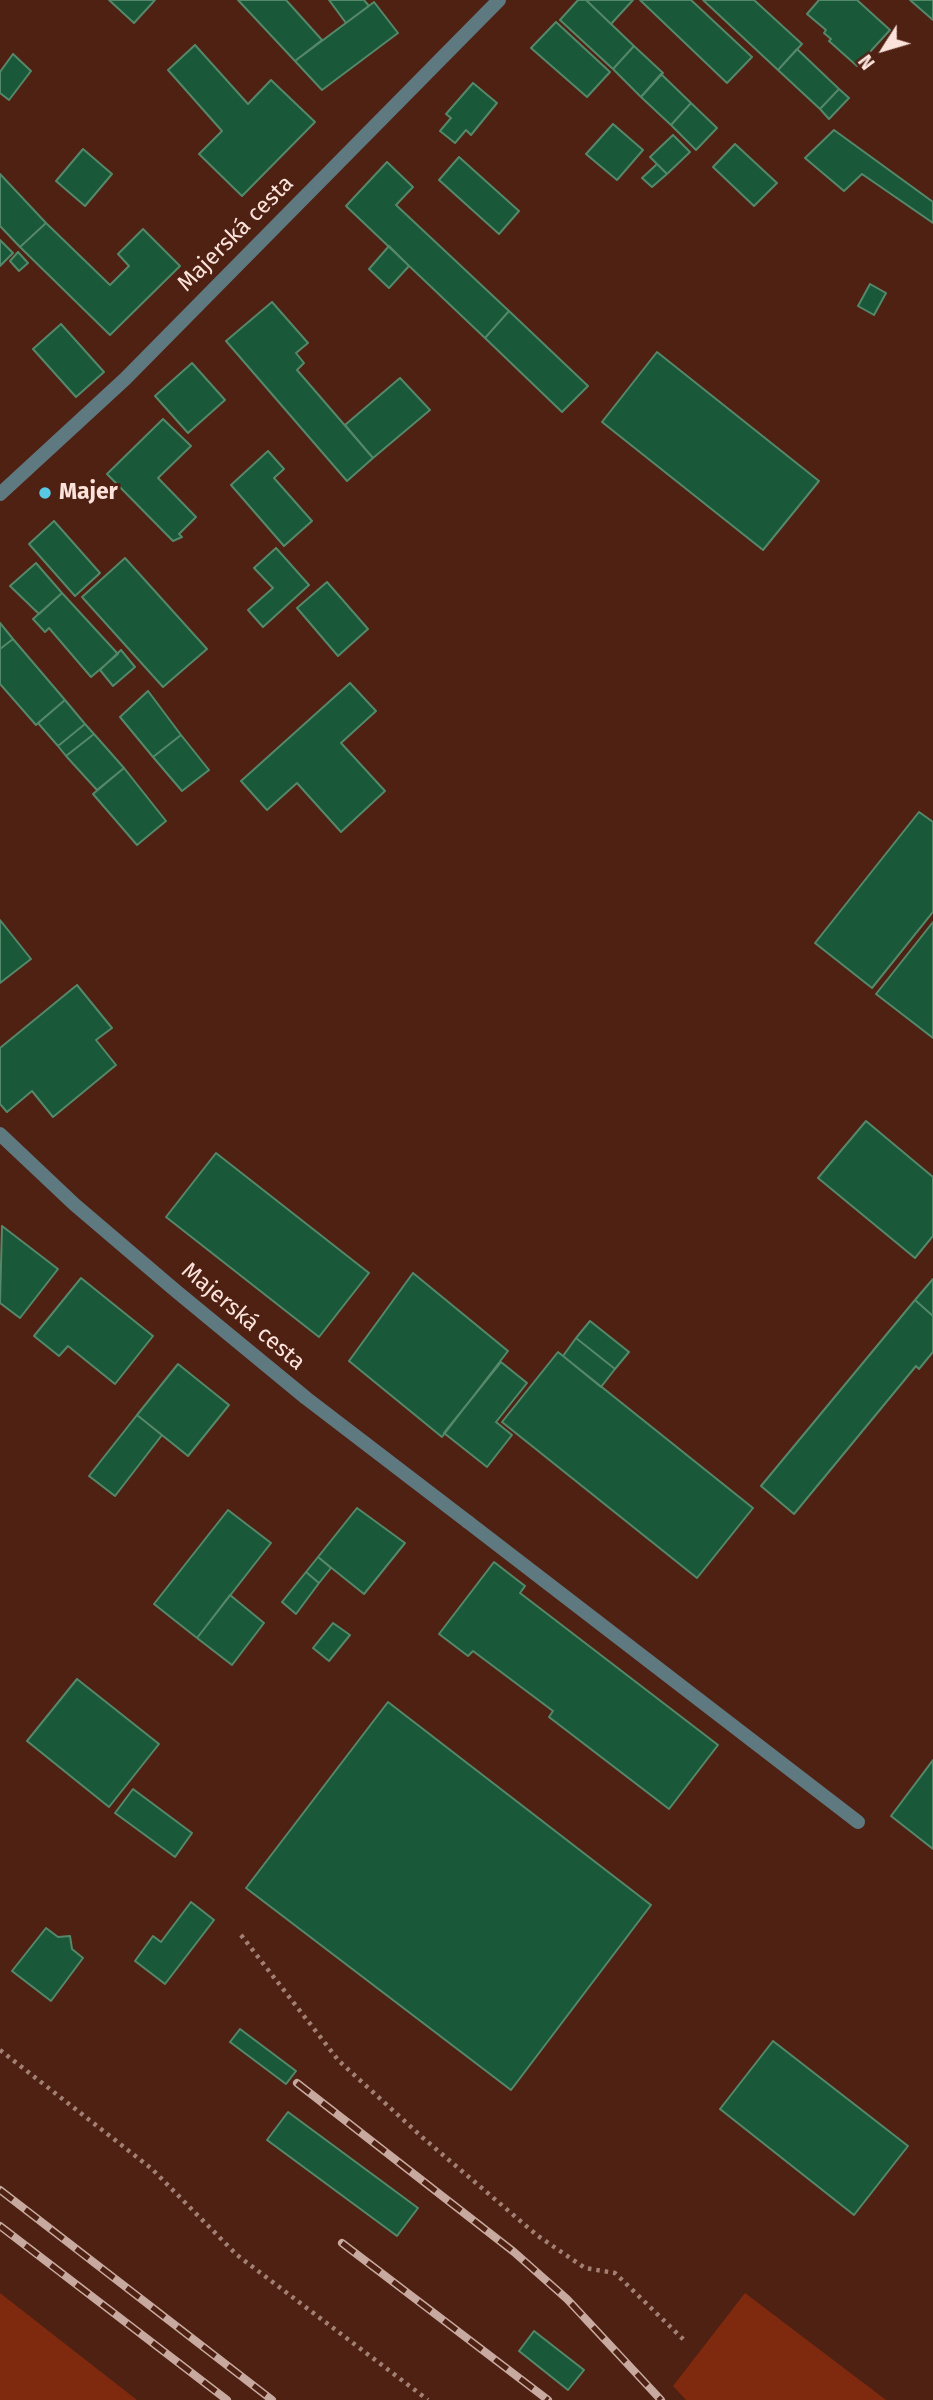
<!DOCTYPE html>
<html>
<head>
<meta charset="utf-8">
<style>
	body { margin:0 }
	#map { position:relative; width:933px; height:2400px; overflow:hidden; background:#4e2113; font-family:"Fira Sans",sans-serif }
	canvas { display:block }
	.north { position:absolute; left:849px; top:14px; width:70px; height:70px; -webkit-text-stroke:5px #4e2113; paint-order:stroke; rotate:233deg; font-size:19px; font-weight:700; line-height:28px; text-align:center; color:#fbe3db }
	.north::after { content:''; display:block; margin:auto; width:24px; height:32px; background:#fbe3db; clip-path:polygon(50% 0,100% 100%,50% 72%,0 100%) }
</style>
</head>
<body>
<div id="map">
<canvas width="933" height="2400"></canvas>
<div class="north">N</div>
</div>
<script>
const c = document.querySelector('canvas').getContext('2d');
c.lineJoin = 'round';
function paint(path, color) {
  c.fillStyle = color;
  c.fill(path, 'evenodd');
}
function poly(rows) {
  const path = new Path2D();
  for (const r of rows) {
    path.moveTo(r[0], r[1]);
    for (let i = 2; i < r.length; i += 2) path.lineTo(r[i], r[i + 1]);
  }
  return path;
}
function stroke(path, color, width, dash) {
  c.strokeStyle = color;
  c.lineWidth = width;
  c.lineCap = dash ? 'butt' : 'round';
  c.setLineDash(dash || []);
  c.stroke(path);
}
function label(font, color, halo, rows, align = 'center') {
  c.font = font + ' "Fira Sans",sans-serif';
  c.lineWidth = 6;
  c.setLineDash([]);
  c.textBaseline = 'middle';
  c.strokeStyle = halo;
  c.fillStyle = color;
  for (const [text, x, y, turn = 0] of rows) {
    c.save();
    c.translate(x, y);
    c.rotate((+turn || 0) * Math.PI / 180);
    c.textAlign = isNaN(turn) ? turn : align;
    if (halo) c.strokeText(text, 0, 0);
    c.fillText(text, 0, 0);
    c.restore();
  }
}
const green = poly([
	[0,2293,137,2400,0,2400],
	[745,2293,886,2400,686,2400,673,2386]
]);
const building = poly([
	[109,0,155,0,134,23,109,0],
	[238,0,286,0,322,40,295,61,238,0],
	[329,0,364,0,369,6,346,23,329,0],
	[578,0,586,0,634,46,613,69,560,20,578,0],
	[586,0,633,0,611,24,586,0],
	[640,0,691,0,752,57,727,83,640,0],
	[703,0,754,0,802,44,778,70,703,0],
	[819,0,857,0,890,30,857,66,829,41,831,39,824,33,826,30,807,14,819,0],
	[910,0,933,0,933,20,910,0],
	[374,2,398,33,322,90,295,61,374,2],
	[556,22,610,72,587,97,531,48,556,22],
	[195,45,248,104,271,80,315,122,242,196,199,154,222,131,168,70,195,45],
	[634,46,663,73,641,97,613,69,634,46],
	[797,49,839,89,820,109,778,70,797,49],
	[13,54,31,71,9,100,0,93,0,72,13,54],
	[661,74,691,103,671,125,641,97,661,74],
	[473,83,497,103,471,135,466,130,455,143,440,131,451,118,446,114,473,83],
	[839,89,849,98,829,119,820,109,839,89],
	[691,103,717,128,696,150,671,125,691,103],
	[613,124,643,150,617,180,586,154,613,124],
	[834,130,933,202,933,223,862,174,844,191,805,158,834,130],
	[673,135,690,152,667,174,650,157,673,135],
	[735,144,777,183,754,206,713,167,735,144],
	[83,149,112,174,85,206,56,181,83,149],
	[459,157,519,211,499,234,439,180,459,157],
	[387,162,413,187,396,205,509,311,485,338,346,206,387,162],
	[657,164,667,174,652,187,642,178,657,164],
	[0,174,46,223,20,247,0,226,0,174],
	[46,223,110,285,129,266,118,254,143,229,180,266,110,335,20,247,46,223],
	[0,240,13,253,0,266,0,240],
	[389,246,409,266,389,288,369,269,389,246],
	[18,252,28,263,19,271,10,261,18,252],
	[870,284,886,293,874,315,858,306,870,284],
	[272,302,308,343,296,353,304,363,297,370,373,458,347,481,226,341,272,302],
	[509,311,588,386,562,412,485,338,509,311],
	[61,324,104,372,76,397,33,349,61,324],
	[657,352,819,481,763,550,602,422,657,352],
	[192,363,225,400,188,433,155,396,192,363],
	[400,378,430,410,373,458,345,425,400,378],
	[163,419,191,446,158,478,196,517,179,534,182,537,173,541,107,474,163,419],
	[268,451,284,469,274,478,312,521,284,546,231,485,268,451],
	[54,521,100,573,75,596,29,544,54,521],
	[276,548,309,585,263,627,248,610,273,588,254,568,276,548],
	[125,558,207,649,163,687,82,597,125,558],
	[36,563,62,593,39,614,10,586,36,563],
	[327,582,368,629,338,656,297,608,327,582],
	[62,593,118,654,91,677,49,628,45,632,33,619,62,593],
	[0,623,13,639,0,649,0,623],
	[13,639,65,700,36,725,0,684,0,649,13,639],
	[121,650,135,667,113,686,100,670,121,650],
	[350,683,376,711,341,743,385,791,341,832,297,783,267,810,241,781,350,683],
	[148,691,181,735,153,757,120,717,148,691],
	[65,700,85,724,58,746,38,723,65,700],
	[85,724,94,734,66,756,58,746,85,724],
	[94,734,124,768,97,790,66,756,94,734],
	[181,735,209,770,182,791,153,757,181,735],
	[124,768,166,821,137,845,93,794,124,768],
	[919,812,933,822,933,912,872,988,815,943,919,812],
	[0,920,31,959,0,983,0,920],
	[933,922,933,1038,876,994,933,922],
	[77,985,112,1028,96,1040,116,1065,53,1117,32,1091,7,1112,0,1104,0,1048,77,985],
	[866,1121,933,1177,933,1236,915,1258,818,1178,866,1121],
	[216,1153,369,1273,319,1337,166,1217,216,1153],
	[2,1226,58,1269,20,1318,0,1303,2,1226],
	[413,1273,508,1351,442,1437,349,1361,413,1273],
	[81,1278,153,1336,115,1384,68,1346,59,1356,34,1336,81,1278],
	[933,1279,933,1316,915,1300,933,1279],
	[915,1300,933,1316,933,1352,919,1369,916,1366,794,1514,761,1486,915,1300],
	[590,1321,629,1352,615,1369,576,1338,590,1321],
	[576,1338,615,1369,601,1387,563,1356,576,1338],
	[558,1352,753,1508,697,1578,502,1422,558,1352],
	[501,1362,527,1383,496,1422,512,1435,487,1467,444,1433,501,1362],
	[178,1364,229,1405,188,1456,137,1415,178,1364],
	[137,1415,162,1435,115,1496,89,1476,137,1415],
	[357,1508,405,1543,364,1594,318,1557,357,1508],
	[228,1510,271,1543,197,1638,154,1604,228,1510],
	[318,1557,331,1568,319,1583,306,1572,318,1557],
	[494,1562,525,1586,520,1593,718,1745,669,1809,549,1717,553,1711,473,1651,468,1656,439,1634,494,1562],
	[306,1572,319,1583,296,1614,282,1602,306,1572],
	[230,1595,264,1623,232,1665,197,1638,230,1595],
	[333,1623,350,1635,329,1661,313,1648,333,1623],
	[77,1679,159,1744,109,1807,27,1741,77,1679],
	[388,1702,651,1905,511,2090,246,1888,388,1702],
	[933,1760,933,1849,891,1816,933,1760],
	[133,1789,192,1833,175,1857,115,1813,133,1789],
	[191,1902,214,1920,165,1984,135,1961,153,1936,161,1942,191,1902],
	[46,1928,58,1937,70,1936,72,1949,83,1958,51,2001,12,1971,46,1928],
	[240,2029,296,2071,286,2084,230,2042,240,2029],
	[773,2041,908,2146,854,2215,720,2109,773,2041],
	[288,2112,418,2208,397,2236,267,2140,288,2112],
	[534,2331,584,2370,568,2390,519,2351,534,2331]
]);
const path = poly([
	[241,1935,339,2061,422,2137,538,2236,585,2268,615,2273,684,2340],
	[0,2050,152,2169,237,2255,428,2400]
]);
const lane = poly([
	[468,1522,858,1822]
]);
const street = poly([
	[0,494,125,379,499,0],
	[0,1134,74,1204,176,1291,306,1398,468,1522]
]);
const rail = poly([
	[297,2083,514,2252,567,2299,661,2400],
	[0,2190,272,2400],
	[0,2226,227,2400],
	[342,2243,548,2400]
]);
const markers = [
	[45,493,7,"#59c8e5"]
];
const streetNames = [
	["Majerská cesta",236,234,-45],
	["Majerská cesta",243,1317,40]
];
const poiNames = [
	["Majer",59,493]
];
paint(green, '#7f2a0e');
paint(building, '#195838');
stroke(building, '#55886a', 2);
stroke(path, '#a28074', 4.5, [3.5, 5]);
stroke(lane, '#5f7981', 14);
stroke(street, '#5f7981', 14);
stroke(rail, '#c7a99f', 8);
stroke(rail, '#4e2113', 5, [16]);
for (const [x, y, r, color] of markers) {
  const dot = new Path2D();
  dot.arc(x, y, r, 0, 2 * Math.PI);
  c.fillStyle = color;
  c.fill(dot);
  stroke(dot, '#4e2113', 2.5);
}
label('23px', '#fbe3db', '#4e2113', streetNames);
label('bold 23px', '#fbe3db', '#4e2113', poiNames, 'left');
</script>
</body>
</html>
